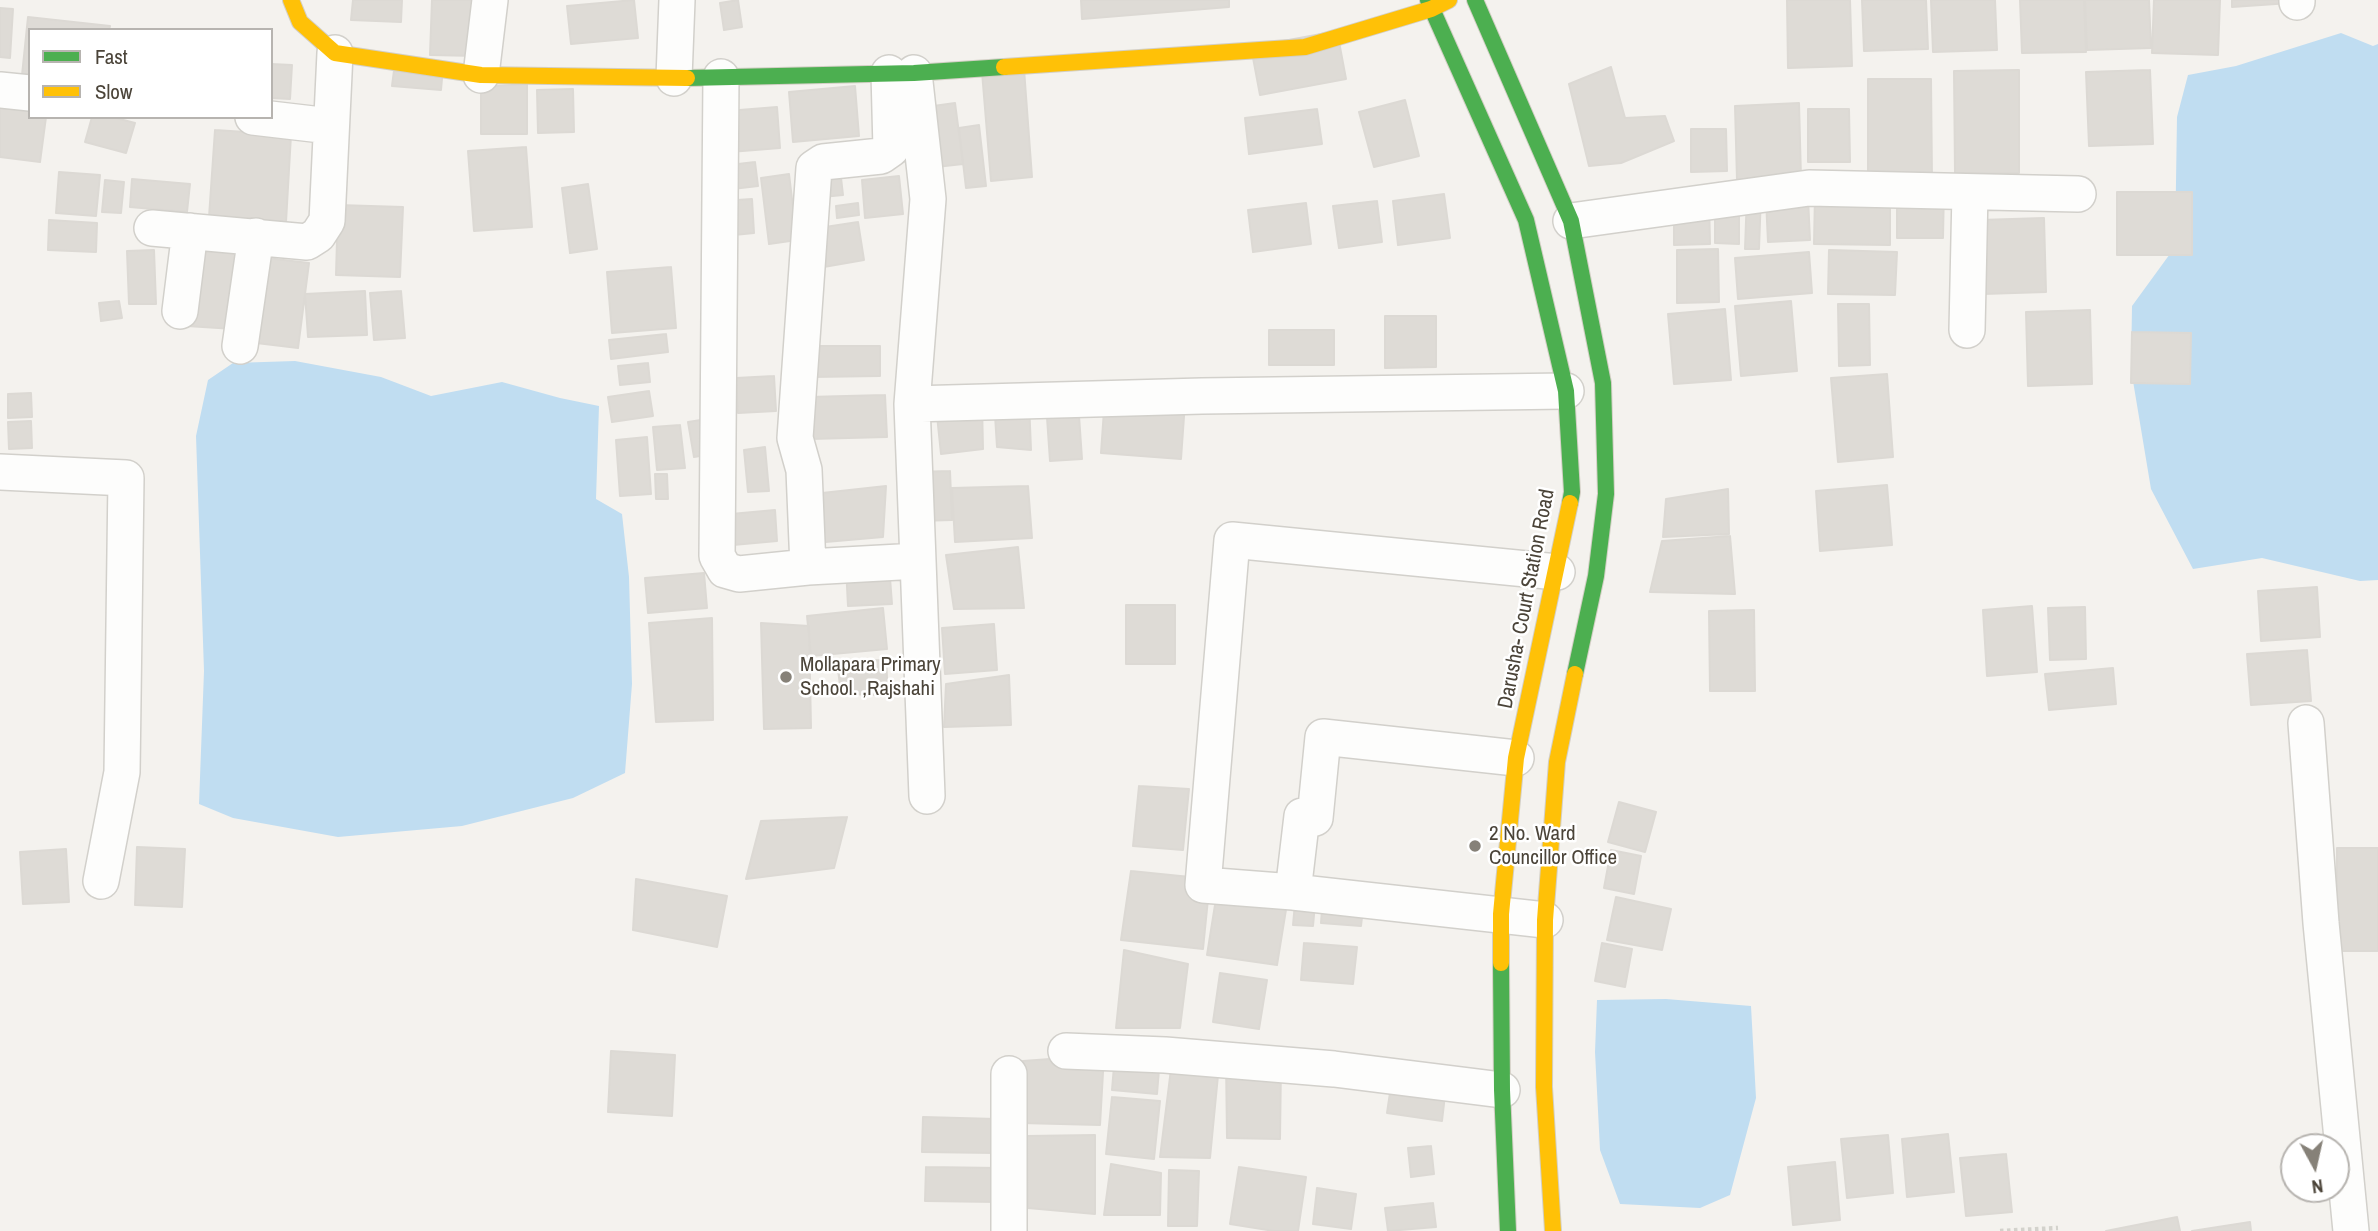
<!DOCTYPE html>
<html>
<head>
<meta charset="utf-8">
<style>
	body { margin:0 }
	#map { position:relative; width:2378px; height:1231px; overflow:hidden; background:#f4f2ee; font-family:"Archivo Narrow",sans-serif }
	canvas { display:block }
	.legend { position:absolute; left:28px; top:28px; width:245px; height:91px; box-sizing:border-box; background:#fff; border:2px solid #b7b4b0; margin:0; padding:9px 12px; list-style:none; font-size:21px; color:#4b4439 }
	.legend li { display:flex; align-items:center; gap:14px; height:35px }
	.legend b { width:35px; border:2px solid #b7b4b0 }
	.north { position:absolute; left:2280px; top:1133px; width:70px; height:70px; box-sizing:border-box; background:#fff; border:2px solid #b7b4b0; border-radius:50%; rotate:172deg; font-size:19px; font-weight:700; line-height:28px; text-align:center; color:#4b4439 }
	.north::after { content:''; display:block; margin:auto; width:24px; height:32px; background:#868178; clip-path:polygon(50% 0,100% 100%,50% 72%,0 100%) }
</style>
</head>
<body>
<div id="map">
<canvas width="2378" height="1231"></canvas>
<ul class="legend">
<li><b style="height:9px;background:#4caf50"></b>Fast</li>
<li><b style="height:9px;background:#ffc107"></b>Slow</li>
</ul>
<div class="north">N</div>
</div>
<script>
const c = document.querySelector('canvas').getContext('2d');
c.lineJoin = 'round';
function paint(path, color) {
  c.fillStyle = color;
  c.fill(path, 'evenodd');
}
function poly(rows) {
  const path = new Path2D();
  for (const r of rows) {
    path.moveTo(r[0], r[1]);
    for (let i = 2; i < r.length; i += 2) path.lineTo(r[i], r[i + 1]);
  }
  return path;
}
function stroke(path, color, width, dash) {
  c.strokeStyle = color;
  c.lineWidth = width;
  c.lineCap = dash ? 'butt' : 'round';
  c.setLineDash(dash || []);
  c.stroke(path);
}
function label(font, color, halo, rows, align = 'center') {
  c.font = font + ' "Archivo Narrow",sans-serif';
  c.lineWidth = 5;
  c.setLineDash([]);
  c.textBaseline = 'middle';
  c.strokeStyle = halo;
  c.fillStyle = color;
  for (const [text, x, y, turn = 0] of rows) {
    c.save();
    c.translate(x, y);
    c.rotate((+turn || 0) * Math.PI / 180);
    c.textAlign = isNaN(turn) ? turn : align;
    if (halo) c.strokeText(text, 0, 0);
    c.fillText(text, 0, 0);
    c.restore();
  }
}
const water = poly([
	[2341,33,2373,46,2378,44,2378,580,2360,581,2262,558,2193,569,2151,489,2131,369,2132,306,2175,247,2177,117,2188,75,2236,66],
	[295,361,381,377,431,396,502,382,560,398,599,406,596,499,622,514,629,577,632,684,625,773,573,798,462,826,338,837,233,818,199,804,204,671,196,436,208,380,233,363],
	[1666,999,1751,1006,1756,1098,1730,1195,1700,1208,1620,1204,1600,1150,1595,1052,1597,1000]
]);
const building = poly([
	[353,0,402,0,401,22,351,20,353,0],
	[432,0,479,0,477,56,430,55,432,0],
	[634,0,638,38,571,44,567,6,634,0],
	[738,0,742,27,724,30,720,3,738,0],
	[1081,0,1229,0,1229,7,1082,19,1081,0],
	[1787,0,1850,0,1852,66,1788,68,1787,0],
	[1862,0,1926,0,1928,49,1864,51,1862,0],
	[1931,0,1995,0,1997,50,1933,52,1931,0],
	[2020,0,2084,0,2086,52,2022,53,2020,0],
	[2085,0,2149,0,2151,48,2087,50,2085,0],
	[2154,0,2220,0,2218,55,2152,53,2154,0],
	[2232,0,2304,0,2305,2,2232,7,2232,0],
	[0,8,13,9,10,58,0,57,0,8],
	[28,17,110,26,109,30,30,30,30,76,22,75,28,17],
	[1337,31,1346,79,1260,95,1251,47,1337,31],
	[395,63,443,67,441,90,392,86,395,63],
	[271,64,292,65,290,99,271,98,271,64],
	[1611,67,1625,118,1665,116,1674,141,1621,163,1589,166,1569,84,1611,67],
	[1024,69,1032,177,991,181,982,72,1024,69],
	[2019,70,2019,173,1955,173,1954,71,2019,70],
	[2150,70,2153,144,2089,146,2086,72,2150,70],
	[1868,79,1931,79,1932,181,1868,181,1868,79],
	[527,84,527,134,481,134,481,87,527,84],
	[855,86,859,136,793,142,789,92,855,86],
	[573,89,574,132,538,133,537,90,573,89],
	[1405,100,1419,156,1374,167,1359,112,1405,100],
	[955,103,963,164,927,168,919,108,955,103],
	[1799,103,1801,178,1737,180,1735,106,1799,103],
	[0,105,30,109,30,117,46,117,40,162,0,157,0,105],
	[777,107,780,148,730,152,727,111,777,107],
	[1317,109,1322,144,1249,154,1245,118,1317,109],
	[1808,109,1849,109,1850,162,1808,162,1808,109],
	[92,117,112,117,135,123,126,153,85,142,92,117],
	[979,125,986,186,966,188,959,128,979,125],
	[1691,129,1726,129,1727,171,1691,172,1691,129],
	[215,130,291,135,286,222,209,217,215,130],
	[526,147,532,227,474,231,468,151,526,147],
	[755,162,758,186,724,190,721,166,755,162],
	[840,169,843,195,822,197,819,172,840,169],
	[59,172,100,175,96,216,56,213,59,172],
	[789,174,797,240,769,244,761,178,789,174],
	[899,176,903,214,865,218,862,180,899,176],
	[132,179,190,184,187,212,130,207,132,179],
	[105,180,124,182,121,213,102,212,105,180],
	[588,184,597,249,570,253,562,188,588,184],
	[1897,187,1944,187,1943,238,1897,238,1897,187],
	[2117,192,2192,192,2192,255,2117,255,2117,192],
	[1444,194,1450,238,1398,245,1393,201,1444,194],
	[1747,194,1761,194,1759,249,1745,249,1747,194],
	[1815,194,1890,195,1890,245,1814,244,1815,194],
	[1715,196,1739,196,1739,244,1715,243,1715,196],
	[1808,198,1810,240,1768,242,1766,200,1808,198],
	[752,199,754,233,724,236,722,201,752,199],
	[1377,201,1382,242,1339,248,1333,206,1377,201],
	[1709,201,1710,244,1674,245,1674,202,1709,201],
	[858,203,859,215,837,218,836,206,858,203],
	[1306,203,1311,244,1253,252,1248,210,1306,203],
	[338,205,403,207,400,277,336,275,338,205],
	[2044,218,2046,292,1983,294,1980,220,2044,218],
	[49,220,97,223,96,252,48,250,49,220],
	[858,222,864,260,818,268,812,229,858,222],
	[193,243,241,248,234,329,187,326,193,243],
	[1718,249,1719,302,1677,303,1677,250,1718,249],
	[154,250,156,304,129,304,127,251,154,250],
	[1829,250,1897,252,1895,295,1828,294,1829,250],
	[1809,252,1812,293,1738,299,1735,258,1809,252],
	[258,257,309,263,298,348,248,342,258,257],
	[671,267,676,328,612,333,607,272,671,267],
	[365,291,367,335,308,337,305,294,365,291],
	[401,291,405,338,374,340,370,293,401,291],
	[119,301,122,318,101,321,99,303,119,301],
	[1791,301,1797,371,1741,376,1735,306,1791,301],
	[1838,304,1869,304,1870,365,1839,366,1838,304],
	[1725,309,1731,380,1674,384,1668,314,1725,309],
	[2090,310,2092,384,2028,386,2026,312,2090,310],
	[1385,316,1436,316,1436,367,1385,368,1385,316],
	[1269,330,1334,330,1334,365,1269,365,1269,330],
	[2132,332,2191,333,2190,384,2131,383,2132,332],
	[666,334,668,352,611,359,609,340,666,334],
	[811,346,880,346,880,376,811,377,811,346],
	[648,363,650,382,620,385,618,366,648,363],
	[1887,374,1893,457,1838,462,1831,378,1887,374],
	[774,376,776,411,738,413,736,378,774,376],
	[649,391,653,416,612,422,608,397,649,391],
	[31,393,32,417,8,418,8,394,31,393],
	[885,395,887,437,810,439,808,397,885,395],
	[1105,396,1185,402,1181,459,1101,453,1105,396],
	[994,399,1029,401,1031,450,997,447,994,399],
	[1078,401,1082,459,1050,461,1046,403,1078,401],
	[982,405,983,449,941,454,936,406,982,405],
	[701,420,706,455,694,457,688,422,701,420],
	[31,421,32,448,9,449,8,422,31,421],
	[680,425,685,468,657,470,653,427,680,425],
	[647,437,651,494,620,496,616,440,647,437],
	[765,447,769,491,748,492,744,450,765,447],
	[950,471,952,520,918,521,916,472,950,471],
	[655,474,667,474,668,499,656,499,655,474],
	[1887,485,1892,545,1820,551,1816,491,1887,485],
	[886,486,883,537,814,543,813,494,886,486],
	[1028,486,1032,538,955,542,952,488,1028,486],
	[1728,489,1729,534,1663,537,1666,499,1728,489],
	[775,510,777,541,733,545,731,514,775,510],
	[1730,536,1735,594,1650,592,1662,541,1730,536],
	[1018,547,1024,608,954,609,946,555,1018,547],
	[889,565,892,604,848,606,846,567,889,565],
	[704,573,707,608,648,613,645,578,704,573],
	[2317,587,2320,637,2261,641,2258,591,2317,587],
	[1126,605,1175,605,1175,664,1126,664,1126,605],
	[2032,606,2037,672,1987,676,1983,610,2032,606],
	[2085,607,2086,659,2050,660,2048,608,2085,607],
	[883,608,887,649,811,656,807,616,883,608],
	[1754,610,1755,691,1710,691,1709,611,1754,610],
	[712,618,713,720,656,722,649,623,712,618],
	[761,623,809,626,811,728,764,729,761,623],
	[994,624,997,670,945,674,942,628,994,624],
	[2307,650,2311,701,2251,705,2247,654,2307,650],
	[886,660,888,695,841,694,837,661,886,660],
	[2113,668,2116,704,2049,710,2045,674,2113,668],
	[1009,675,1011,725,944,727,946,684,1009,675],
	[1139,786,1189,789,1183,850,1133,846,1139,786],
	[1619,802,1656,812,1645,852,1608,842,1619,802],
	[847,817,834,868,746,879,761,821,847,817],
	[137,847,185,849,182,907,135,905,137,847],
	[2337,848,2378,848,2378,951,2337,951,2337,848],
	[66,849,69,902,23,904,20,852,66,849],
	[1611,850,1641,856,1634,894,1604,888,1611,850],
	[1131,871,1210,879,1203,949,1121,940,1131,871],
	[636,879,727,896,717,947,633,930,636,879],
	[1219,880,1289,891,1277,965,1207,955,1219,880],
	[1296,892,1316,893,1313,926,1293,925,1296,892],
	[1323,896,1364,900,1361,926,1321,923,1323,896],
	[1616,897,1671,909,1662,950,1607,940,1616,897],
	[1304,943,1357,947,1353,984,1301,980,1304,943],
	[1602,943,1632,949,1625,987,1595,981,1602,943],
	[1124,950,1188,964,1180,1028,1116,1028,1124,950],
	[1220,973,1267,980,1259,1029,1213,1022,1220,973],
	[611,1051,675,1055,672,1116,608,1112,611,1051],
	[1115,1054,1160,1057,1157,1094,1112,1090,1115,1054],
	[1104,1055,1100,1125,1021,1123,1023,1061,1104,1055],
	[1226,1060,1281,1063,1280,1139,1227,1138,1226,1060],
	[1172,1061,1219,1065,1210,1158,1160,1157,1172,1061],
	[1391,1086,1445,1095,1442,1121,1387,1113,1391,1086],
	[1112,1097,1160,1101,1154,1159,1106,1154,1112,1097],
	[923,1117,996,1119,995,1153,922,1152,923,1117],
	[1948,1134,1954,1192,1907,1197,1902,1139,1948,1134],
	[1095,1135,1095,1214,1028,1208,1027,1136,1095,1135],
	[1888,1135,1893,1193,1847,1198,1841,1139,1888,1135],
	[1431,1146,1434,1174,1411,1177,1408,1148,1431,1146],
	[2006,1154,2012,1212,1966,1216,1960,1158,2006,1154],
	[1835,1162,1840,1220,1793,1225,1788,1167,1835,1162],
	[1111,1164,1161,1173,1160,1215,1104,1215,1111,1164],
	[926,1167,999,1168,998,1202,925,1201,926,1167],
	[1239,1167,1306,1177,1298,1231,1274,1231,1230,1224,1239,1167],
	[1169,1170,1199,1171,1197,1226,1168,1226,1169,1170],
	[1317,1188,1356,1194,1351,1229,1313,1224,1317,1188],
	[1433,1203,1436,1227,1388,1231,1385,1208,1433,1203],
	[2177,1217,2180,1231,2106,1231,2177,1217],
	[2250,1222,2251,1231,2192,1231,2250,1222]
]);
const path = poly([
	[2000,1231,2058,1228]
]);
const street = poly([
	[2297,0,2297,2],
	[914,73,928,199,912,404,1202,396,1566,391],
	[481,75,490,0],
	[721,77,717,556,725,570,739,574,808,567,918,561],
	[674,78,677,0],
	[0,90,30,93],
	[253,117,330,126],
	[1571,221,1809,188,2078,194],
	[152,228,307,242,318,235,327,221,335,53],
	[180,311,190,231],
	[1967,330,1970,192],
	[240,346,256,236],
	[912,404,927,796],
	[0,472,126,478,122,772,101,881],
	[808,567,804,470,795,438,814,168,823,162,881,156,891,149,889,73],
	[2306,723,2321,923,2351,1231],
	[1293,892,1302,816,1315,818,1323,737,1516,758],
	[1545,920,1293,892,1203,885,1232,540,1557,572],
	[1066,1051,1165,1055,1334,1069,1502,1090],
	[1009,1074,1009,1231]
]);
const fast = poly([
	[1428,0,1526,220,1566,391,1572,492,1570,503],
	[1475,0,1571,221,1603,383,1606,494,1596,576,1575,674],
	[687,78,914,73,1004,67],
	[1501,963,1502,1090,1508,1231]
]);
const slow = poly([
	[291,0,300,22,335,53,481,75,687,78],
	[1004,67,1305,47,1431,9,1449,0],
	[1501,963,1501,914,1516,758,1570,503],
	[1553,1231,1544,1087,1545,920,1557,762,1575,674]
]);
const markers = [
	[786,677,7,"#868178"],
	[1475,846,7,"#868178"]
];
const streetNames = [
	["Darusha- Court Station Road",1527,599,-79]
];
const poiNames = [
	["Mollapara Primary",800,665],
	["School. ,Rajshahi",800,689],
	["2 No. Ward",1489,834],
	["Councillor Office",1489,858]
];
paint(water, '#c0ddf1');
paint(building, '#dedbd6');
stroke(building, '#dcd9d4', 2);
stroke(street, '#d2d0cb', 38);
stroke(fast, '#d3cfc5', 18);
stroke(slow, '#d3cfc5', 18);
stroke(path, '#d3d2cc', 4.5, [3.5, 3.5]);
stroke(street, '#fdfdfc', 35);
stroke(fast, '#4caf50', 16);
stroke(slow, '#ffc107', 16);
for (const [x, y, r, color] of markers) {
  const dot = new Path2D();
  dot.arc(x, y, r, 0, 2 * Math.PI);
  c.fillStyle = color;
  c.fill(dot);
  stroke(dot, '#fff', 2.5);
}
label('21px', '#4b4439', '#fff', streetNames);
label('21px', '#4b4439', '#fff', poiNames, 'left');
</script>
</body>
</html>
